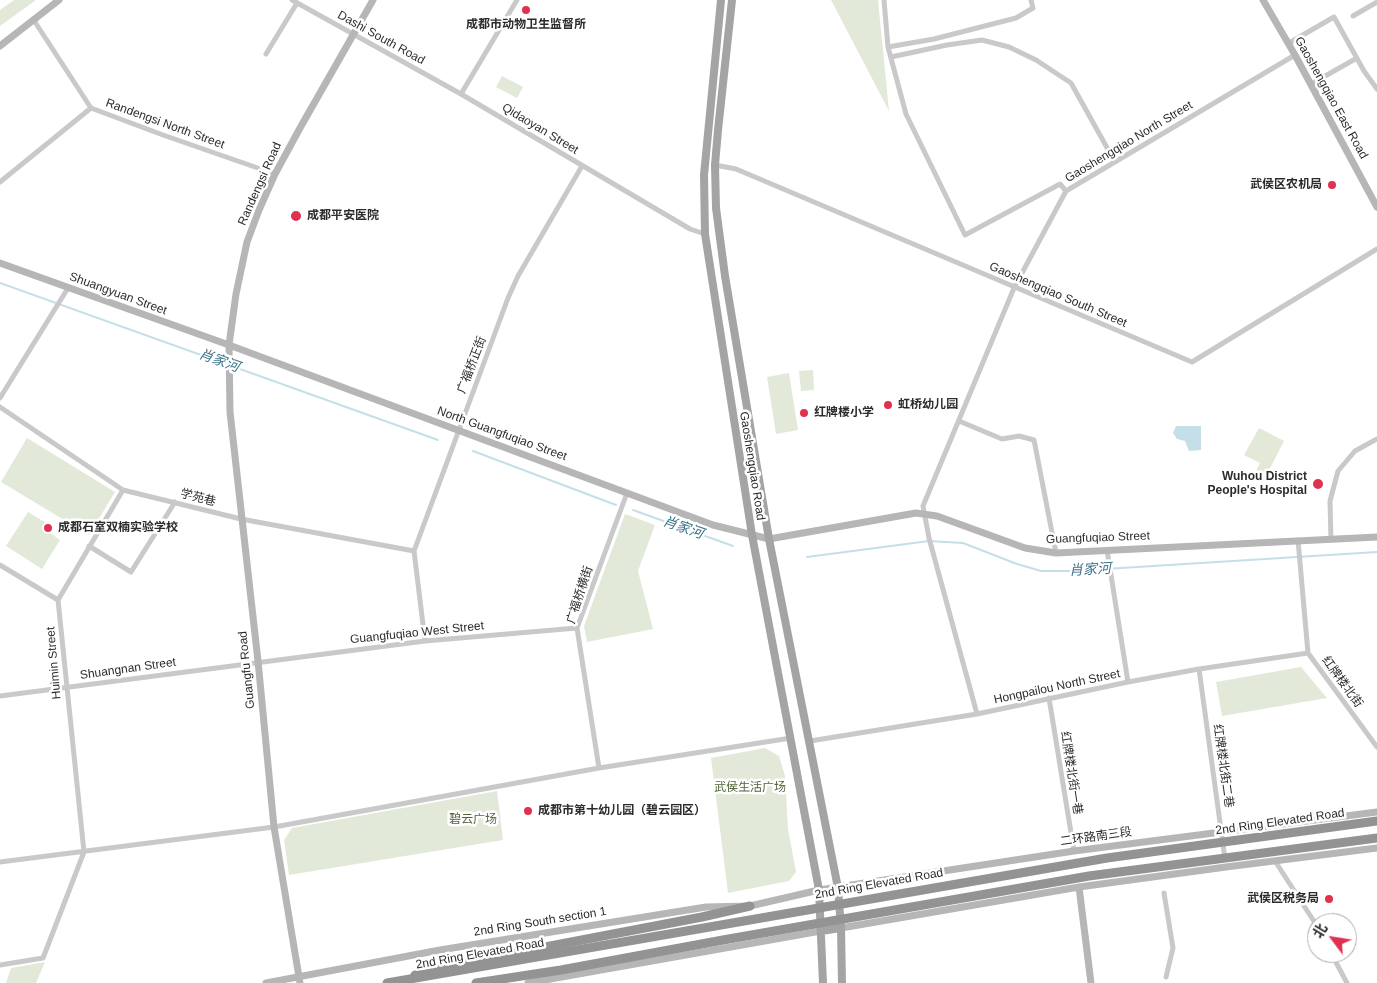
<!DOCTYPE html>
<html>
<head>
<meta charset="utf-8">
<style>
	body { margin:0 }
	#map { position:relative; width:1377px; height:983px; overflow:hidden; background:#fff; font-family:Helvetica,"Noto Sans SC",sans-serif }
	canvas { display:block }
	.north { position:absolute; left:1307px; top:913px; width:50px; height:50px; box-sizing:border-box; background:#fff; border:1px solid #ababab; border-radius:50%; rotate:301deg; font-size:14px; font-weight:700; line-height:20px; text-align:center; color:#2c2c2c }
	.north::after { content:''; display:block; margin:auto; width:18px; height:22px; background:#e03150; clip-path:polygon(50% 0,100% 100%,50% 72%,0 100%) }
</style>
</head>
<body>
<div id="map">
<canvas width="1377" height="983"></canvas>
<div class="north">北</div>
</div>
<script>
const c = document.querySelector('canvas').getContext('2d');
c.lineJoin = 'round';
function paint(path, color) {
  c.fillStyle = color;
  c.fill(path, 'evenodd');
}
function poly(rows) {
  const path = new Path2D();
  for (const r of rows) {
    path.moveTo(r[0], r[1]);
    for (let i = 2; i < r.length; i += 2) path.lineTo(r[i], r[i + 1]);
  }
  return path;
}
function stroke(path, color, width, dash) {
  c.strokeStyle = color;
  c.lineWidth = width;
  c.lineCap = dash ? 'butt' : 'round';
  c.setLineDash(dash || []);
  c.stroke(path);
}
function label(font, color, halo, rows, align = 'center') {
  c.font = font + ' Helvetica,"Noto Sans SC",sans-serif';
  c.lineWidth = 5;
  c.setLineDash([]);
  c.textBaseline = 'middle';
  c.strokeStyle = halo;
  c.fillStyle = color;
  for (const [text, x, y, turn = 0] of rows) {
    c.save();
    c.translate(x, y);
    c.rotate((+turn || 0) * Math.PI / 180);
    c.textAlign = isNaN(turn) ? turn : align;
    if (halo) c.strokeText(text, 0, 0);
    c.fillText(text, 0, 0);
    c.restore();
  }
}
const green = poly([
	[14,0,36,0,0,26,0,10],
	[831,0,878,0,889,111],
	[502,76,523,87,517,98,496,87],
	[813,370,814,390,801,391,799,371],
	[789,373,798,430,776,434,767,377],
	[1259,428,1284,441,1263,482,1253,477,1260,463,1244,455],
	[27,438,115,492,89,535,1,482],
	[28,512,48,524,45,529,60,540,42,569,6,546],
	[625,514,655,525,638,571,653,629,587,642,584,626],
	[1301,667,1327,698,1222,716,1216,682],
	[765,748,779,756,785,776,788,829,796,872,789,881,728,893,711,758],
	[497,791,503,840,289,875,284,840,292,828],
	[45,962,36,983,6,983,11,968]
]);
const water = poly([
	[1176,426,1201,426,1201,450,1189,451,1185,441,1177,439,1173,433]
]);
const stream = poly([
	[0,283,438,440],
	[473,451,616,505],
	[633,510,733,546],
	[807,557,929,541,963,543,1017,564,1041,571,1073,571,1377,552]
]);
const street = poly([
	[292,0,461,94],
	[517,0,461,94,690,229,705,234],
	[884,0,888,47,906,114,965,235,1060,184,1066,191],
	[1353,16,1377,2],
	[33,19,91,108,163,135,275,174],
	[1289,43,1334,17,1364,71,1377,89],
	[888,47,934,39,1016,18,1033,8,1031,0],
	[266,54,297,3],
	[891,57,947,45,982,40,1009,47,1036,60,1071,83,1115,162],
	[1311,84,1357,58],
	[715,165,736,169,1192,362,1377,249],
	[0,182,91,108],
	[0,398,68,288],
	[0,407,123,490,241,519,414,551],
	[959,421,1002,439,1019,436,1034,440,1056,553],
	[1298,540,1308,653],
	[1331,540,1330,501,1338,471,1355,451,1377,439],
	[89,546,131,572,175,502],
	[1107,550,1128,682],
	[0,565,58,600],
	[425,641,414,551,508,298,518,276,582,166],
	[1308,653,1377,747],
	[1199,669,1225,859],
	[0,696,425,641,577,628],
	[1049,698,1074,851],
	[977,714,929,538,923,506,1014,288,1066,191,1295,55],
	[810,741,977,714,1128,682,1199,669,1308,653],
	[599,768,577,628,627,493],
	[1275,861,1317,926],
	[0,862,274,827,599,768,791,738],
	[1164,893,1173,948,1166,977],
	[1331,953,1347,983],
	[0,965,43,958,84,852,58,600,123,490]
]);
const secondary = poly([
	[1263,0,1295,55,1377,207],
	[0,46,59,0],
	[0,263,229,345,713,525,769,539,916,513,937,516,1025,548,1056,553,1377,537],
	[1079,887,1091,983],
	[841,928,1079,887,1226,867,1377,848],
	[266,983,440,950,706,907,750,906,819,890,1074,851,1377,812],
	[300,983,274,827,258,661,230,412,229,345,236,294,247,242,259,210,275,174,300,128,373,0],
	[528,983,821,931]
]);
const primary = poly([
	[721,0,704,175,705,234,752,535,819,890,823,983],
	[732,0,718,130,715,165,716,208,725,276,769,539,838,888,841,928,842,983],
	[821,931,841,928]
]);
const highway = poly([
	[415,975,451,965,702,917,750,906]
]);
const highwayBridge = poly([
	[387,983,1107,858,1377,821],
	[476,983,561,970,723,940,1089,876,1377,838]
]);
const markers = [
	[526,10,5,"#e03150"],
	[1332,185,5,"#e03150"],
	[296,216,6,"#e03150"],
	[888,405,5,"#e03150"],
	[804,413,5,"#e03150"],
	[1318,484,6,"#e03150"],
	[48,528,5,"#e03150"],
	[528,811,5,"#e03150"],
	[1329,899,5,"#e03150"]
];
const poiNames = [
	["成都市动物卫生监督所",526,25,"center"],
	["武侯区农机局",1322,185,"right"],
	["成都平安医院",307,216],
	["虹桥幼儿园",898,405],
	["红牌楼小学",814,413],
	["Wuhou District",1307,477,"right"],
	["People's Hospital",1307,491,"right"],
	["成都石室双楠实验学校",58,528],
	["成都市第十幼儿园（碧云园区）",538,811],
	["武侯区税务局",1319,899,"right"]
];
const streetNames = [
	["Dashi South Road",381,38,29],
	["Gaoshengqiao East Road",1331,98,61],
	["Randengsi North Street",165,124,20],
	["Qidaoyan Street",540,129,31],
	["Gaoshengqiao North Street",1129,142,-31],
	["Randengsi Road",260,184,-66],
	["Shuangyuan Street",118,294,20],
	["Gaoshengqiao South Street",1058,295,23],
	["广福桥正街",472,365,-69],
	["North Guangfuqiao Street",502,434,20],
	["Gaoshengqiao Road",752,466,81],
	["学苑巷",198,498,14],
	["Guangfuqiao Street",1098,538,-2],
	["广福桥横街",580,595,-72],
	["Guangfuqiao West Street",417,633,-6],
	["Huimin Street",54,663,-95],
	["Shuangnan Street",128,669,-8],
	["Guangfu Road",247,670,-96],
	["红牌楼北街",1342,682,54],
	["Hongpailou North Street",1057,687,-12],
	["红牌楼北街二巷",1223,766,82],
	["红牌楼北街一巷",1071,773,81],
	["2nd Ring Elevated Road",1280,822,-8],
	["二环路南三段",1096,837,-8],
	["2nd Ring Elevated Road",879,884,-10],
	["2nd Ring South section 1",540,922,-9],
	["2nd Ring Elevated Road",480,954,-10]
];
const parkNames = [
	["武侯生活广场",750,788],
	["碧云广场",473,820]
];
const waterNames = [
	["肖家河",219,361,20],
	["肖家河",683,528,19],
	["肖家河",1090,570,-3]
];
paint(green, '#e3e9d9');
paint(water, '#c5dfe9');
stroke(stream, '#c5dfe9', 2);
stroke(street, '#c9c9c9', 5);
stroke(secondary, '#b6b6b6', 7);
stroke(primary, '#a4a4a4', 8);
stroke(highway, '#939393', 9);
stroke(highwayBridge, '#939393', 9);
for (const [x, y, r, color] of markers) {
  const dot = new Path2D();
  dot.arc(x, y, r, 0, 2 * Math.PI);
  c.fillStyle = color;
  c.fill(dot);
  stroke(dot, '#fff', 2);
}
label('bold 12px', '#2c2c2c', '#fff', poiNames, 'left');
label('12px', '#2c2c2c', '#fff', streetNames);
label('12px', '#53653b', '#fff', parkNames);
label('italic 14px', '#3d758b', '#fff', waterNames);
</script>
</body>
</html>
